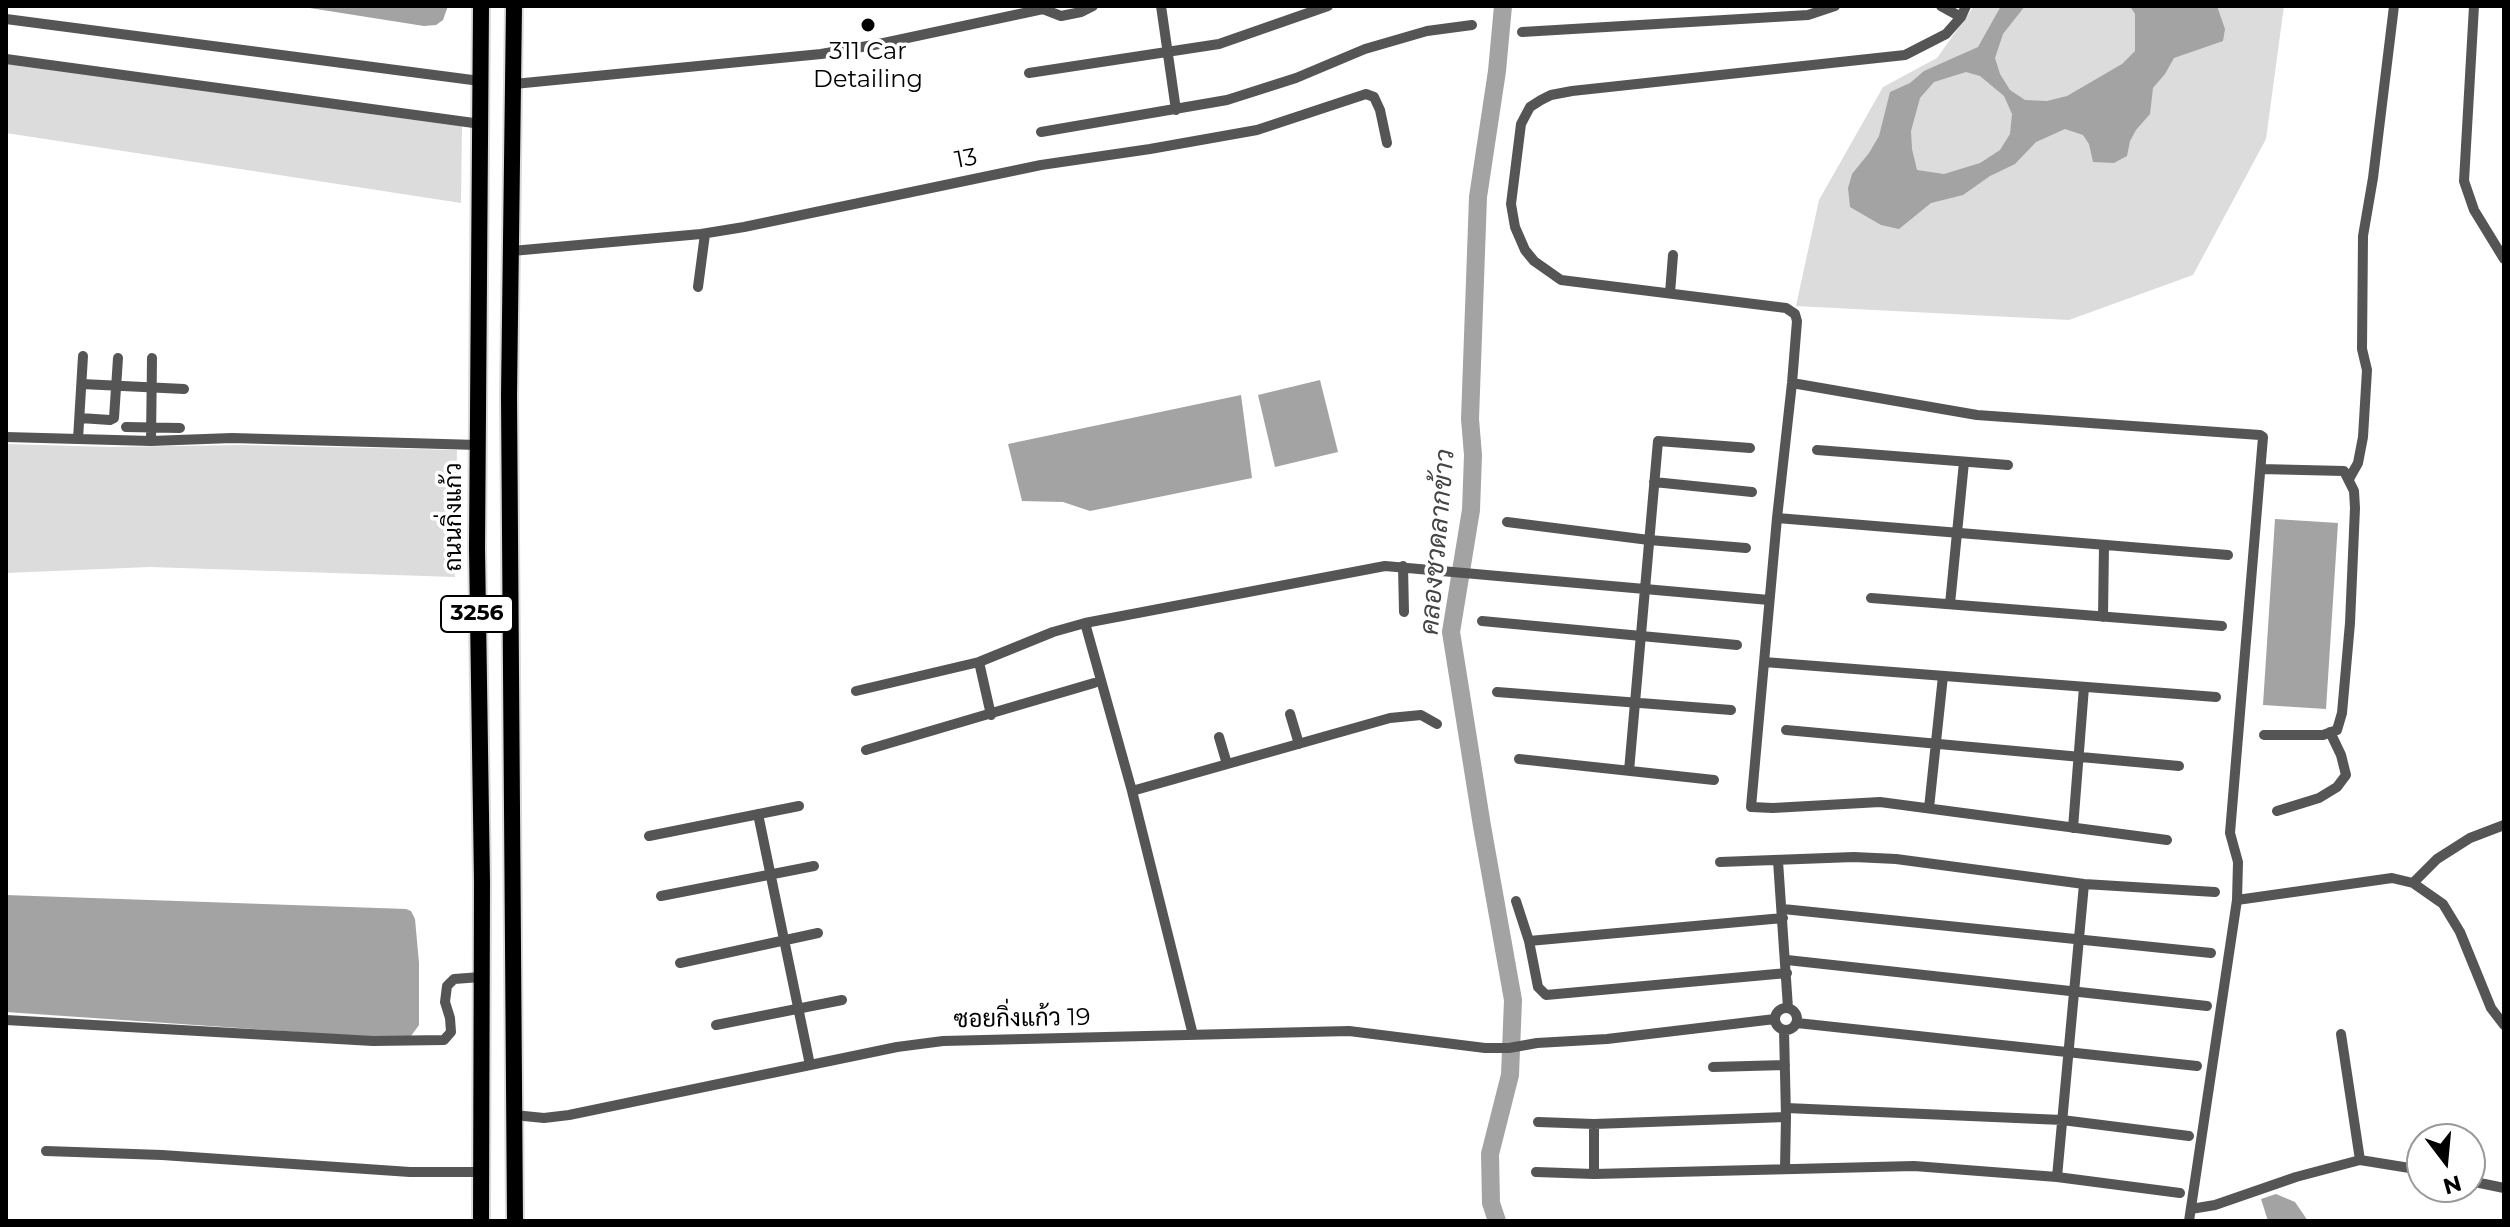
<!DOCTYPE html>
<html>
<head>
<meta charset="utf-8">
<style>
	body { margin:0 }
	#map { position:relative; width:2510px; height:1227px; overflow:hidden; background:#fff; font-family:Montserrat,sans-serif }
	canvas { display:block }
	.frame { position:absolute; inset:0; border:8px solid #000; pointer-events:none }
	.north { position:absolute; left:2406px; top:1123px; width:80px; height:80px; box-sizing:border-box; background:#fff; border:2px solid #999; border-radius:50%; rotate:164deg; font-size:22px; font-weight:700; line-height:32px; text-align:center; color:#000 }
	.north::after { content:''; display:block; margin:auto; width:28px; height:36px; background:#000; clip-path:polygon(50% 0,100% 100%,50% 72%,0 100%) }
</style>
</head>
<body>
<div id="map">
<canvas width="2510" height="1227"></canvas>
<div class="frame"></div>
<div class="north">N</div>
</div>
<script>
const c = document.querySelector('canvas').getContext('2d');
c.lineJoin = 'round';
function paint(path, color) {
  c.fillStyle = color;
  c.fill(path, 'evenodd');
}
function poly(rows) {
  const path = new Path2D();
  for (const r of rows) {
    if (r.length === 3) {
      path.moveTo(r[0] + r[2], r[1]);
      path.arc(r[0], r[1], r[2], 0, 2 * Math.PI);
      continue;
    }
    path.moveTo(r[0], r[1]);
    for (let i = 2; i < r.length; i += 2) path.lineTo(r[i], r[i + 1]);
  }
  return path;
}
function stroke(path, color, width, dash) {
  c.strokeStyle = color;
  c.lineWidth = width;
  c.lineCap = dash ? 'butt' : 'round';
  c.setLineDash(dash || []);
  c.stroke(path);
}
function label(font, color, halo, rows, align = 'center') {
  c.font = font + ' Montserrat,Sarabun,sans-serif';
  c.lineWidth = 7;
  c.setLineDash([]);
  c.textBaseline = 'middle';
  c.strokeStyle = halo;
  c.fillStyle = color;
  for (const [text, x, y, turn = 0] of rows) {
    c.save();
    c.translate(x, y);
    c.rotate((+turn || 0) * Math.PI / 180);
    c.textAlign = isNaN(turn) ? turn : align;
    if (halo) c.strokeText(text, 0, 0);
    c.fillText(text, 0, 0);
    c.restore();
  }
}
const green = poly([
	[1974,6,2284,6,2266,139,2193,275,2069,320,1796,306,1819,200,1883,87,1937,58],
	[6,63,462,125,461,203,6,133],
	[6,444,110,447,243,445,457,450,455,577,150,567,6,573]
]);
const water = poly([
	[297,6,448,6,443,20,436,25,424,26],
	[2001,6,2025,6,2003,34,1995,58,2000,74,2010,90,2025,100,2047,101,2067,96,2122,64,2135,51,2135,14,2130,6,2217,6,2225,29,2223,41,2174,58,2165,74,2153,88,2150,114,2136,130,2130,141,2127,156,2114,163,2093,162,2089,144,2083,135,2065,129,2036,142,2015,164,1990,176,1963,195,1931,203,1899,229,1881,225,1850,207,1848,188,1852,174,1869,153,1879,136,1890,92,1910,83,1924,71,1978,47],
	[1966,72,1980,76,2004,96,2012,114,2010,134,2000,150,1980,163,1944,174,1917,170,1912,149,1911,131,1920,98,1934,82],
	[1320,380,1338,452,1275,467,1258,395],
	[1241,395,1252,478,1090,511,1063,502,1022,501,1008,444],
	[2275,519,2338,523,2326,709,2263,705],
	[6,895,406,909,411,911,415,919,419,963,419,1025,411,1036,385,1038,6,1012],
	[2276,1194,2295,1202,2308,1221,2268,1221,2261,1199]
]);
const river = poly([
	[1497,1221,1491,1203,1490,1154,1510,1075,1513,1000,1482,826,1451,632,1471,510,1473,455,1470,419,1478,197,1497,71,1503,6]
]);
const minor = poly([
	[1161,6,1176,110],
	[1941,6,1961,17],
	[1966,6,1961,17,1946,34,1905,55,1572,91,1551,95,1541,100,1530,107,1521,124,1511,204,1515,227,1525,250,1534,261,1561,280,1786,308,1795,314,1797,321,1792,383,1777,518,1751,807,1773,808,1880,802,2167,840],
	[2474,6,2464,181,2474,210,2504,259],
	[1043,9,1061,16,1081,12,1093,6],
	[6,19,480,81],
	[1522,32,1808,15,1835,6],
	[6,59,481,124],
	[1029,73,1219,44,1328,6],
	[514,84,821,54,879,44,1043,9,1047,6],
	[1041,132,1227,100,1296,78,1365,49,1427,31,1472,25],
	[512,251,701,234,744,227,1041,165,1150,149,1257,130,1366,94,1374,97,1380,110,1387,143],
	[698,287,705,234],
	[1670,293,1673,255],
	[1792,383,1977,415,2260,435,2263,437,2230,833,2238,862,2237,900,2189,1221],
	[82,384,184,389],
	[80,418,110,420,114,418,118,358],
	[126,427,180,428],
	[6,437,151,441,232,438,478,445],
	[78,439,83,356],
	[151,441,152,358],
	[1817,450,2008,465],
	[2261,469,2344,471,2354,491,2355,508,2350,623,2342,713,2337,730,2323,735,2264,735],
	[2349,479,2358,463,2363,437,2367,370,2362,349,2363,236,2373,178,2394,6],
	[1654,482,1752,492],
	[1777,518,2228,555],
	[1507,522,1649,540,1746,548],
	[1403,566,1404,612],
	[1871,598,2222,626],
	[1950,604,1964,462],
	[2103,617,2104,545],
	[1482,621,1737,645],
	[1085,623,1132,791,1193,1035],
	[979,662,991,715],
	[1764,662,2216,697],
	[856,691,979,662,1053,632,1085,623,1385,566,1769,600],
	[1497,692,1731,710],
	[1290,714,1299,744],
	[1786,730,2179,766],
	[1219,737,1227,764],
	[866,750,1094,683],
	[1519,759,1714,780],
	[1629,771,1658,441,1750,448],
	[1132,791,1390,718,1421,715,1437,724],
	[1929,808,1943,676],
	[2277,811,2319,798,2337,787,2346,775,2341,755,2330,732],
	[758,814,810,1065],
	[2073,828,2084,687],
	[649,836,799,806],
	[1778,861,1788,1008],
	[1720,862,1854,857,1896,859,2084,884,2215,892],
	[2413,883,2437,859,2470,838,2504,825],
	[661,896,814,866],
	[2237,900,2392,878,2413,883,2443,904,2460,932,2491,1008,2504,1025],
	[1516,901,1529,941,1538,987,1546,995,1787,973],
	[1783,909,2211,953],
	[1529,941,1783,918],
	[1787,960,2207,1006],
	[680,963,818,933],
	[1786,1019,11],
	[6,1020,373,1041,444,1040,451,1032,450,1018,445,1002,447,986,454,979,481,977],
	[1797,1023,2197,1066],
	[716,1025,842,1000],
	[1784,1030,1786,1117,1785,1168],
	[2341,1034,2360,1160],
	[1713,1067,1785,1065],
	[1786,1108,2062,1120,2189,1136],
	[514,1115,544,1118,569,1115,897,1047,943,1041,1349,1031,1485,1048,1509,1048,1537,1043,1607,1039,1775,1019],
	[1538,1122,1594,1124,1786,1117],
	[46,1151,162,1155,410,1172,480,1172],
	[1536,1172,1594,1174,1914,1166,2057,1177,2180,1193],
	[1594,1174,1594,1124],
	[2057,1177,2084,884],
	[2470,1181,2504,1188],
	[2191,1209,2215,1205,2296,1177,2360,1160,2422,1170]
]);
const primary = poly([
	[481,6,477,548,482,882,481,1221],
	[514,6,509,396,515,1221]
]);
const markers = [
	[868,25,8,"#000"]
];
const shields = [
	[477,614,72]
];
const shieldNames = [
	["3256",477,614]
];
const poiNames = [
	["311 Car",868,52],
	["Detailing",868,80]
];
const streetNames = [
	["13",966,159,-11],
	["ถนนกิ่งแก้ว",454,517,-90],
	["ซอยกิ่งแก้ว 19",1022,1019,-1]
];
const waterNames = [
	["คลองชวดลากข้าว",1438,542,-85]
];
paint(green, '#dcdcdc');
paint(water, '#a3a3a3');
stroke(river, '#a3a3a3', 18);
stroke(primary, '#dbdbdb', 20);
stroke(minor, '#555', 10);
stroke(primary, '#000', 16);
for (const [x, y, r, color] of markers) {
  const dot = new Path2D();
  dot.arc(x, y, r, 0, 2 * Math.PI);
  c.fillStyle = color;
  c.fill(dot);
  stroke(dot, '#fff', 3);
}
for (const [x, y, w] of shields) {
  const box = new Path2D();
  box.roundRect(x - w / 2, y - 18, w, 36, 6);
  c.fillStyle = '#fff';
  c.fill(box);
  stroke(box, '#000', 2);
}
label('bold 22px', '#000', null, shieldNames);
label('24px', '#000', '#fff', poiNames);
label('24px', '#000', '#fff', streetNames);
label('italic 26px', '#444', '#fff', waterNames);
</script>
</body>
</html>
